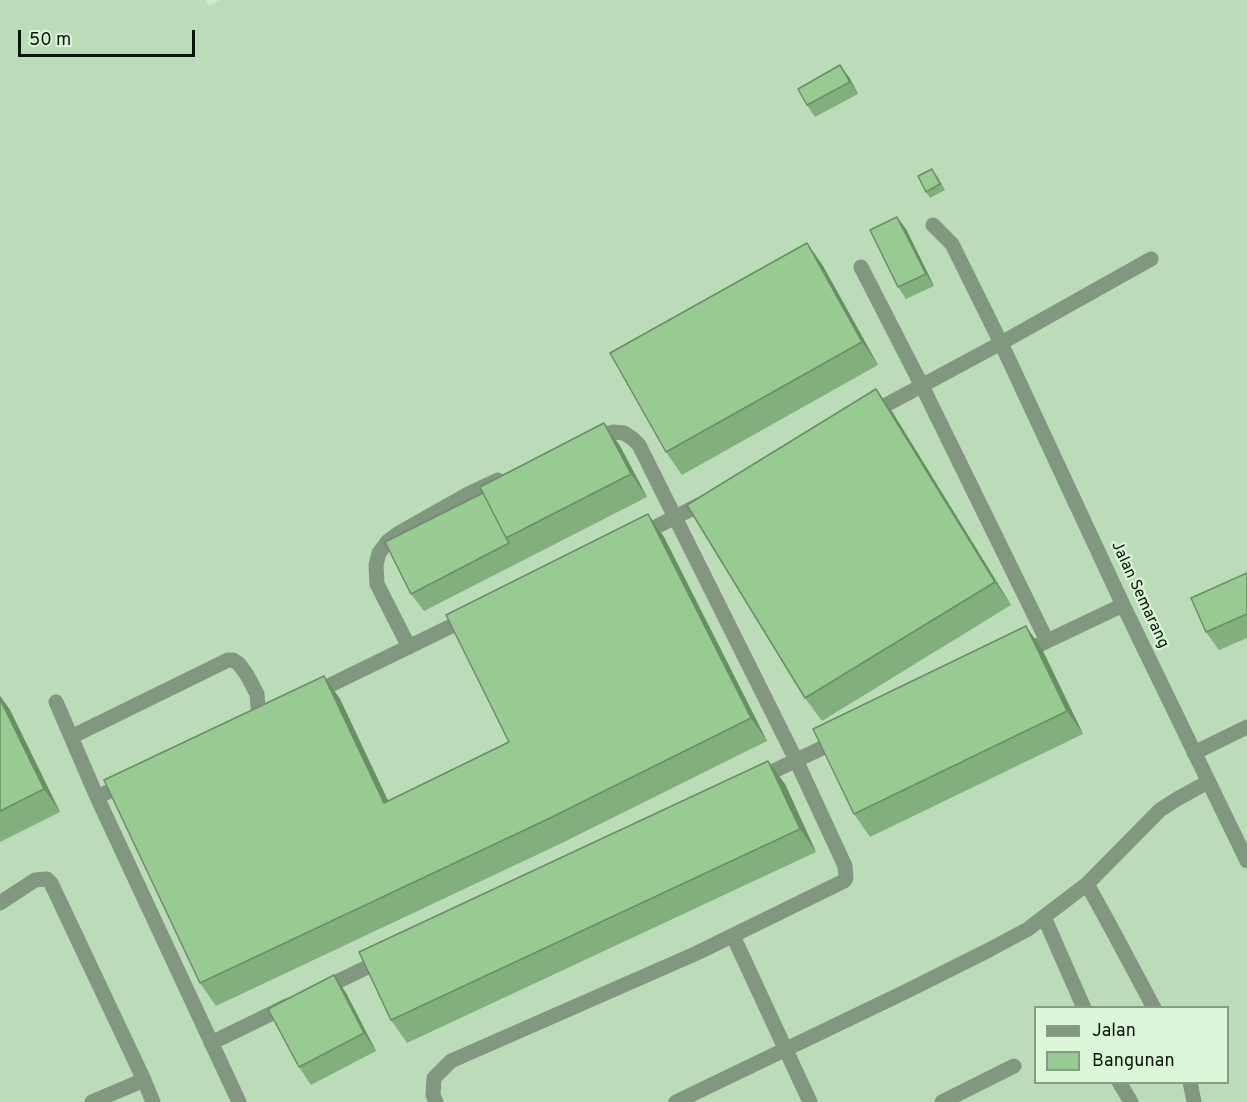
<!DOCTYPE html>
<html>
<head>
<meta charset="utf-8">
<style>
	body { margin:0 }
	#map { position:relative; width:1247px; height:1102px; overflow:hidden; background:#cee9cb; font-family:Overpass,sans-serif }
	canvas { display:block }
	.legend { position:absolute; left:1034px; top:1006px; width:195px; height:78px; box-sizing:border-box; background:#dbf6d8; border:2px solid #879c86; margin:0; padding:8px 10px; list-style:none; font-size:18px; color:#0a140a }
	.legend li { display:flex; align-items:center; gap:12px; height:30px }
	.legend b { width:30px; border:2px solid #879c86 }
	.scale { position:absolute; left:18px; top:30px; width:177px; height:27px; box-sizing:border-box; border:3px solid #0a140a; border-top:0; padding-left:8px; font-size:18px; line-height:21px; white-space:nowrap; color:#0a140a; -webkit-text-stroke:4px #dbf6d8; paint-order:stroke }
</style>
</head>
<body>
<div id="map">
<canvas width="1247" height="1102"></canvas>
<ul class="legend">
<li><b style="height:8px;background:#81977f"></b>Jalan</li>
<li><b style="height:16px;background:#97cb92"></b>Bangunan</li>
</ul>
<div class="scale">50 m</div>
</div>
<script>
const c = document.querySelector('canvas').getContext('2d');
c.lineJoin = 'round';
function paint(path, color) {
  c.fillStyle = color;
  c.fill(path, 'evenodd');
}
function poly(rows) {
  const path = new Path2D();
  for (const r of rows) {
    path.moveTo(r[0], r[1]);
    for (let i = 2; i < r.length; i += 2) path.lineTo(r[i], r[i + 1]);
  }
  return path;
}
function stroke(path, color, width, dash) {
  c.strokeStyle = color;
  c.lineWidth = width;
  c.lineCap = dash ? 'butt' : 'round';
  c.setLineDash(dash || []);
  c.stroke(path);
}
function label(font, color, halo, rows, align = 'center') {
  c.font = font + ' Overpass,sans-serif';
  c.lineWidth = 4.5;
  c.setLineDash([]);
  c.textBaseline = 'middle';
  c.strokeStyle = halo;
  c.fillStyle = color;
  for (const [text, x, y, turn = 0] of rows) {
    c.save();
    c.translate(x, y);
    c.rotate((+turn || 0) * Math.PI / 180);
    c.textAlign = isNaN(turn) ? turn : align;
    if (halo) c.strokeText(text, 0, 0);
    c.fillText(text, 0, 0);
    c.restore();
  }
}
const built = poly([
	[0,0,205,0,209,6,220,0,1247,0,1247,1102,0,1102],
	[1036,1008,1228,1008,1228,1082,1036,1082]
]);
const minor = poly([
	[933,225,952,244,1001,343,1123,605,1247,861],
	[861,267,922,386,1047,641],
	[871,413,1001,343,1151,259],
	[640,535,707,501],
	[409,647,377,584,376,565,379,553,388,541,399,533,470,493,498,480],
	[1022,653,1123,605],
	[314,693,470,617],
	[56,702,97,797,239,1102],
	[71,737,228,660,233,660,239,664,247,675,257,694,259,719],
	[1194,753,1247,727],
	[757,779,841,739],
	[97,797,127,783],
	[1087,884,1108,922,1154,1008],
	[0,903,35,880,47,879,51,883,144,1080,153,1102],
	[1044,917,1084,1008],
	[733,936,810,1102],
	[322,989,384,959],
	[211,1043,289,1005],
	[1119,1082,1131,1102],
	[1190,1082,1194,1102],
	[92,1102,144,1080],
	[436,1102,433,1095,434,1078,451,1061,697,953,844,881,846,878,845,866,796,760,639,445,633,439,624,433,613,432,594,438],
	[676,1102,907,991,989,950,1028,929,1087,884,1160,810,1177,799,1208,782],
	[942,1102,1014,1066]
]);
const wall = poly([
	[849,77,858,94,815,117,807,105],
	[937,175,945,190,930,198,926,192],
	[897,217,906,229,934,286,906,299,898,287],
	[807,243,823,266,878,365,682,475,666,452],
	[876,389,893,413,1011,605,822,721,805,698],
	[604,423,620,446,647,497,424,611,411,594,483,493],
	[648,514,664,537,767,741,564,842,216,1006,200,983,324,676,340,699,388,801,509,742],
	[1247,573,1247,638,1219,650,1206,632],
	[1042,649,1083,734,870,837,854,814],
	[0,696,10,710,60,812,0,842],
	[785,784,816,852,407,1043,391,1020],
	[334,975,346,993,376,1051,311,1085,299,1067]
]);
const shadedWall = poly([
	[840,65,849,77,858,94,850,82],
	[897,217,906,229,934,286,926,274],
	[807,243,823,266,878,365,862,342],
	[876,389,893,413,1011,605,995,582],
	[604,423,620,446,647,497,631,474],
	[648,514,664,537,767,741,751,718],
	[1026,626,1042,649,1083,734,1067,711],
	[324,676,340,699,400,826,384,803],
	[0,696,10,710,60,812,44,789,0,699],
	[768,761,785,784,816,852,800,829],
	[334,975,346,993,376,1051,364,1033]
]);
const building = poly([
	[840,65,850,82,807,105,798,89,840,65],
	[932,169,940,184,926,192,918,176,932,169],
	[897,217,926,274,898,287,870,230,897,217],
	[807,243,862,342,666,452,610,353,807,243],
	[876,389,995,582,805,698,687,505,876,389],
	[604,423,631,474,506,538,480,487,604,423],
	[483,493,506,538,509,543,411,594,385,542,483,493],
	[648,514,751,718,548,819,200,983,104,780,324,676,384,803,509,742,446,615,648,514],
	[1247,573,1247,614,1206,632,1191,598,1247,573],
	[1026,626,1067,711,854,814,813,729,1026,626],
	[0,699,44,789,0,811,0,699],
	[768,761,800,829,391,1020,359,952,768,761],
	[334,975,364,1033,299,1067,268,1009,334,975]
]);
const streetNames = [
	["Jalan Semarang",1139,595,65]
];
paint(built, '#bcdcb9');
stroke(minor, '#81977f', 15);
paint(wall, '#82af7e');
paint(shadedWall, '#6a8e66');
paint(building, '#97cb92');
stroke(building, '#6a8e66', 1.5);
label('16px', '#0a140a', '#dbf6d8', streetNames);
</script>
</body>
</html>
